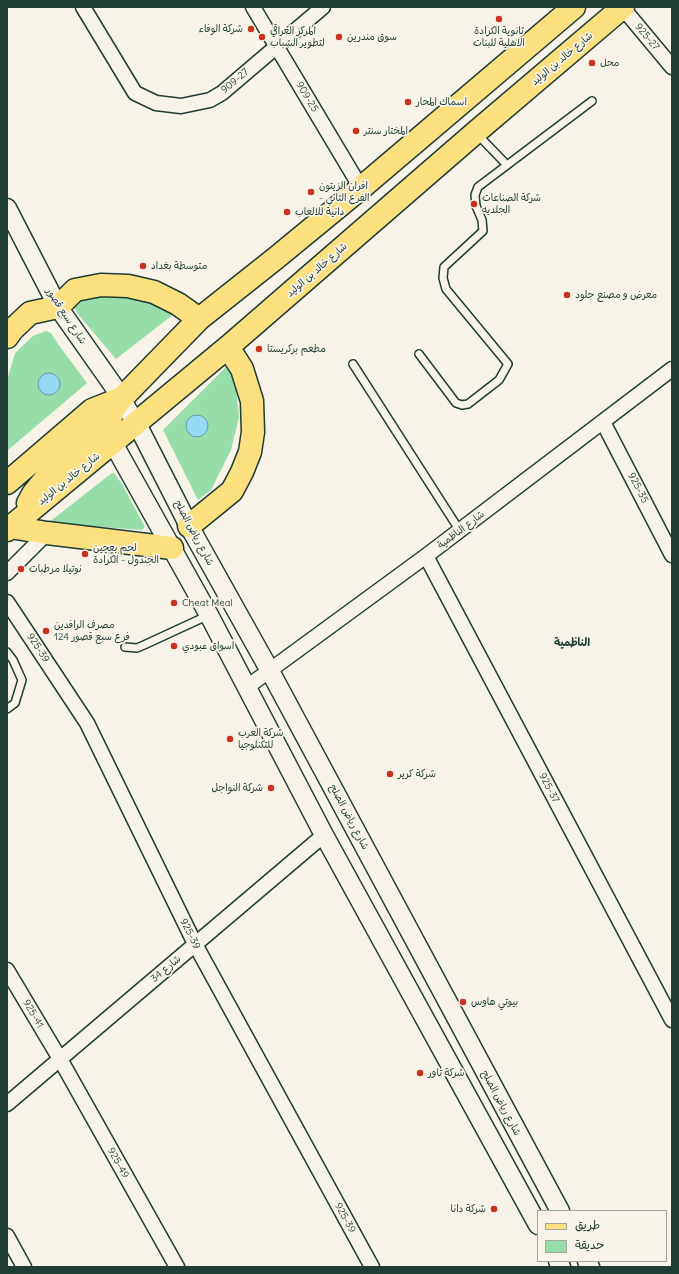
<!DOCTYPE html>
<html>
<head>
<meta charset="utf-8">
<style>
	body { margin:0 }
	#map { position:relative; width:679px; height:1274px; overflow:hidden; background:#f7f3e8; font-family:Delius,"Playpen Sans Arabic",sans-serif }
	canvas { display:block }
	.frame { position:absolute; inset:0; border:8px solid #1f3d34; pointer-events:none }
	.legend { position:absolute; left:537px; top:1210px; width:130px; height:52px; box-sizing:border-box; background:#f7f3e8; border:1px solid #a1aaa0; margin:0; padding:5px 7px; list-style:none; font-size:12px; color:#1f3d34 }
	.legend li { display:flex; align-items:center; gap:8px; height:20px }
	.legend b { width:20px; border:1px solid #a1aaa0 }
</style>
</head>
<body>
<div id="map">
<canvas width="679" height="1274"></canvas>
<div class="frame"></div>
<ul class="legend">
<li><b style="height:5px;background:#fce080"></b>طريق</li>
<li><b style="height:11px;background:#97ddaa"></b>حديقة</li>
</ul>
</div>
<script>
const c = document.querySelector('canvas').getContext('2d');
c.lineJoin = 'round';
function paint(path, color) {
  c.fillStyle = color;
  c.fill(path, 'evenodd');
}
function poly(rows) {
  const path = new Path2D();
  for (const r of rows) {
    if (r.length === 3) {
      path.moveTo(r[0] + r[2], r[1]);
      path.arc(r[0], r[1], r[2], 0, 2 * Math.PI);
      continue;
    }
    path.moveTo(r[0], r[1]);
    for (let i = 2; i < r.length; i += 2) path.lineTo(r[i], r[i + 1]);
  }
  return path;
}
function stroke(path, color, width, dash) {
  c.strokeStyle = color;
  c.lineWidth = width;
  c.lineCap = dash ? 'butt' : 'round';
  c.setLineDash(dash || []);
  c.stroke(path);
}
function label(font, color, halo, rows, align = 'center') {
  c.font = font + ' Delius,"Playpen Sans Arabic",sans-serif';
  c.lineWidth = 3.5;
  c.setLineDash([]);
  c.textBaseline = 'middle';
  c.strokeStyle = halo;
  c.fillStyle = color;
  for (const [text, x, y, turn = 0] of rows) {
    c.save();
    c.translate(x, y);
    c.rotate((+turn || 0) * Math.PI / 180);
    c.textAlign = isNaN(turn) ? turn : align;
    if (halo) c.strokeText(text, 0, 0);
    c.fillText(text, 0, 0);
    c.restore();
  }
}
const green = poly([
	[104,295,128,295,179,310,116,359,77,313,72,303,80,299],
	[46,331,51,333,58,344,87,383,8,450,7,445,7,381,15,353,33,336],
	[230,363,236,387,239,417,231,450,211,490,198,500,163,430],
	[112,473,114,473,122,484,145,527,142,530,48,523]
]);
const water = poly([
	[49,384,11],
	[197,426,11]
]);
const service = poly([
	[477,134,507,165],
	[419,354,456,403,462,405,468,404,499,380,508,364,446,289,443,278,444,267,483,231,482,220,476,206,475,195,478,187,592,101],
	[353,364,460,531],
	[125,647,137,648,144,645,209,615],
	[7,652,13,660,22,680,15,703,7,709]
]);
const minor = poly([
	[83,7,135,93,156,103,181,106,210,100,222,93,323,7],
	[253,7,361,188],
	[622,7,672,67],
	[603,422,672,555],
	[426,556,672,1020],
	[7,573,47,533],
	[7,602,87,723,195,944,372,1267],
	[247,687,426,556,672,369],
	[7,970,60,1059,177,1267],
	[7,1104,324,835],
	[7,1236,24,1267]
]);
const tertiary = poly([
	[7,208,58,307,122,398,127,409,137,424,189,526,270,671,560,1211],
	[113,443,209,615,324,835,538,1225],
	[558,1261,561,1267],
	[587,1261,590,1267]
]);
const primary = poly([
	[7,337,12,330,30,313,58,307,75,290,101,285,128,286,154,292,178,304,199,319],
	[7,483,92,410,122,398,199,319,276,258,361,188,574,7],
	[28,503,33,494,46,478,71,454,103,427,110,420,114,408,122,398],
	[189,526,232,491,242,472,250,452,253,432,252,401,242,369,228,347],
	[10,527,47,533,172,548],
	[7,530,228,347,476,132,623,7]
]);
const markers = [
	[499,19,4,"#c8321e"],
	[251,29,4,"#c8321e"],
	[262,37,4,"#c8321e"],
	[339,37,4,"#c8321e"],
	[592,63,4,"#c8321e"],
	[408,102,4,"#c8321e"],
	[356,131,4,"#c8321e"],
	[311,192,4,"#c8321e"],
	[474,204,4,"#c8321e"],
	[287,212,4,"#c8321e"],
	[143,266,4,"#c8321e"],
	[567,295,4,"#c8321e"],
	[259,349,4,"#c8321e"],
	[85,554,4,"#c8321e"],
	[21,569,4,"#c8321e"],
	[174,603,4,"#c8321e"],
	[46,631,4,"#c8321e"],
	[174,646,4,"#c8321e"],
	[230,739,4,"#c8321e"],
	[390,774,4,"#c8321e"],
	[271,788,4,"#c8321e"],
	[463,1002,4,"#c8321e"],
	[420,1073,4,"#c8321e"],
	[494,1209,4,"#c8321e"]
];
const poiNames = [
	["شركة الوفاء",243,29,"right"],
	["المركز العراقي",270,31],
	["لتطوير الشباب",270,43],
	["ثانوية الكرادة",499,31,"center"],
	["الاهلية للبنات",499,43,"center"],
	["سوق مندرين",347,37],
	["محل",600,63],
	["اسماك المحار",416,102],
	["المختار سنتر",364,131],
	["افران الزيتون",319,186],
	["- الفرع الثاني",319,198],
	["شركة الصناعات",482,198],
	["الجلديه",482,210],
	["دانية للالعاب",295,212],
	["متوسطة بغداد",151,266],
	["معرض و مصنع جلود",575,295],
	["مطعم بركريستا",267,349],
	["لحم بعجين",93,548],
	["الجندول - الكرادة",93,560],
	["نوتيلا مرطبات",29,569],
	["Cheat Meal",182,603],
	["مصرف الرافدين",54,625],
	["فرع سبع قصور 124",54,637],
	["اسواق عبودي",182,646],
	["شركة العرب",238,733],
	["للتكنلوجيا",238,745],
	["شركة كرير",398,774],
	["شركة النواجل",263,788,"right"],
	["بيوتي هاوس",471,1002],
	["شركة تاور",428,1073],
	["شركة دانا",486,1209,"right"]
];
const streetNames = [
	["925-27",647,37,50],
	["شارع خالد بن الوليد",562,59,-40],
	["909-27",235,81,-40],
	["909-25",307,97,59],
	["شارع خالد بن الوليد",317,270,-41],
	["شارع سبع قصور",66,316,57],
	["شارع خالد بن الوليد",69,479,-39],
	["925-35",638,488,63],
	["شارع الناظمية",461,530,-37],
	["شارع رياض الصلح",194,533,62],
	["925-39",38,648,57],
	["925-37",549,788,62],
	["شارع رياض الصلح",349,817,62],
	["925-39",190,934,63],
	["شارع 34",166,969,-40],
	["925-41",33,1014,60],
	["شارع رياض الصلح",501,1103,62],
	["925-49",118,1163,61],
	["925-39",345,1218,61]
];
const neighbourhoodNames = [
	["الناظمية",572,643]
];
paint(green, '#97ddaa');
paint(water, '#93dbf5');
stroke(water, '#659ca8', 1);
stroke(service, '#1f3d34', 10);
stroke(minor, '#1f3d34', 17);
stroke(tertiary, '#1f3d34', 21);
stroke(primary, '#1f3d34', 25);
stroke(service, '#f7f3e8', 7);
stroke(minor, '#f7f3e8', 14);
stroke(tertiary, '#f7f3e8', 18);
stroke(primary, '#fce080', 22);
for (const [x, y, r, color] of markers) {
  const dot = new Path2D();
  dot.arc(x, y, r, 0, 2 * Math.PI);
  c.fillStyle = color;
  c.fill(dot);
  stroke(dot, '#f7f3e8', 1.5);
}
label('10px', '#1f3d34', '#f7f3e8', poiNames, 'left');
label('10px', '#1f3d34', '#f7f3e8', streetNames);
label('bold 11px', '#1f3d34', '#f7f3e8', neighbourhoodNames);
</script>
</body>
</html>
